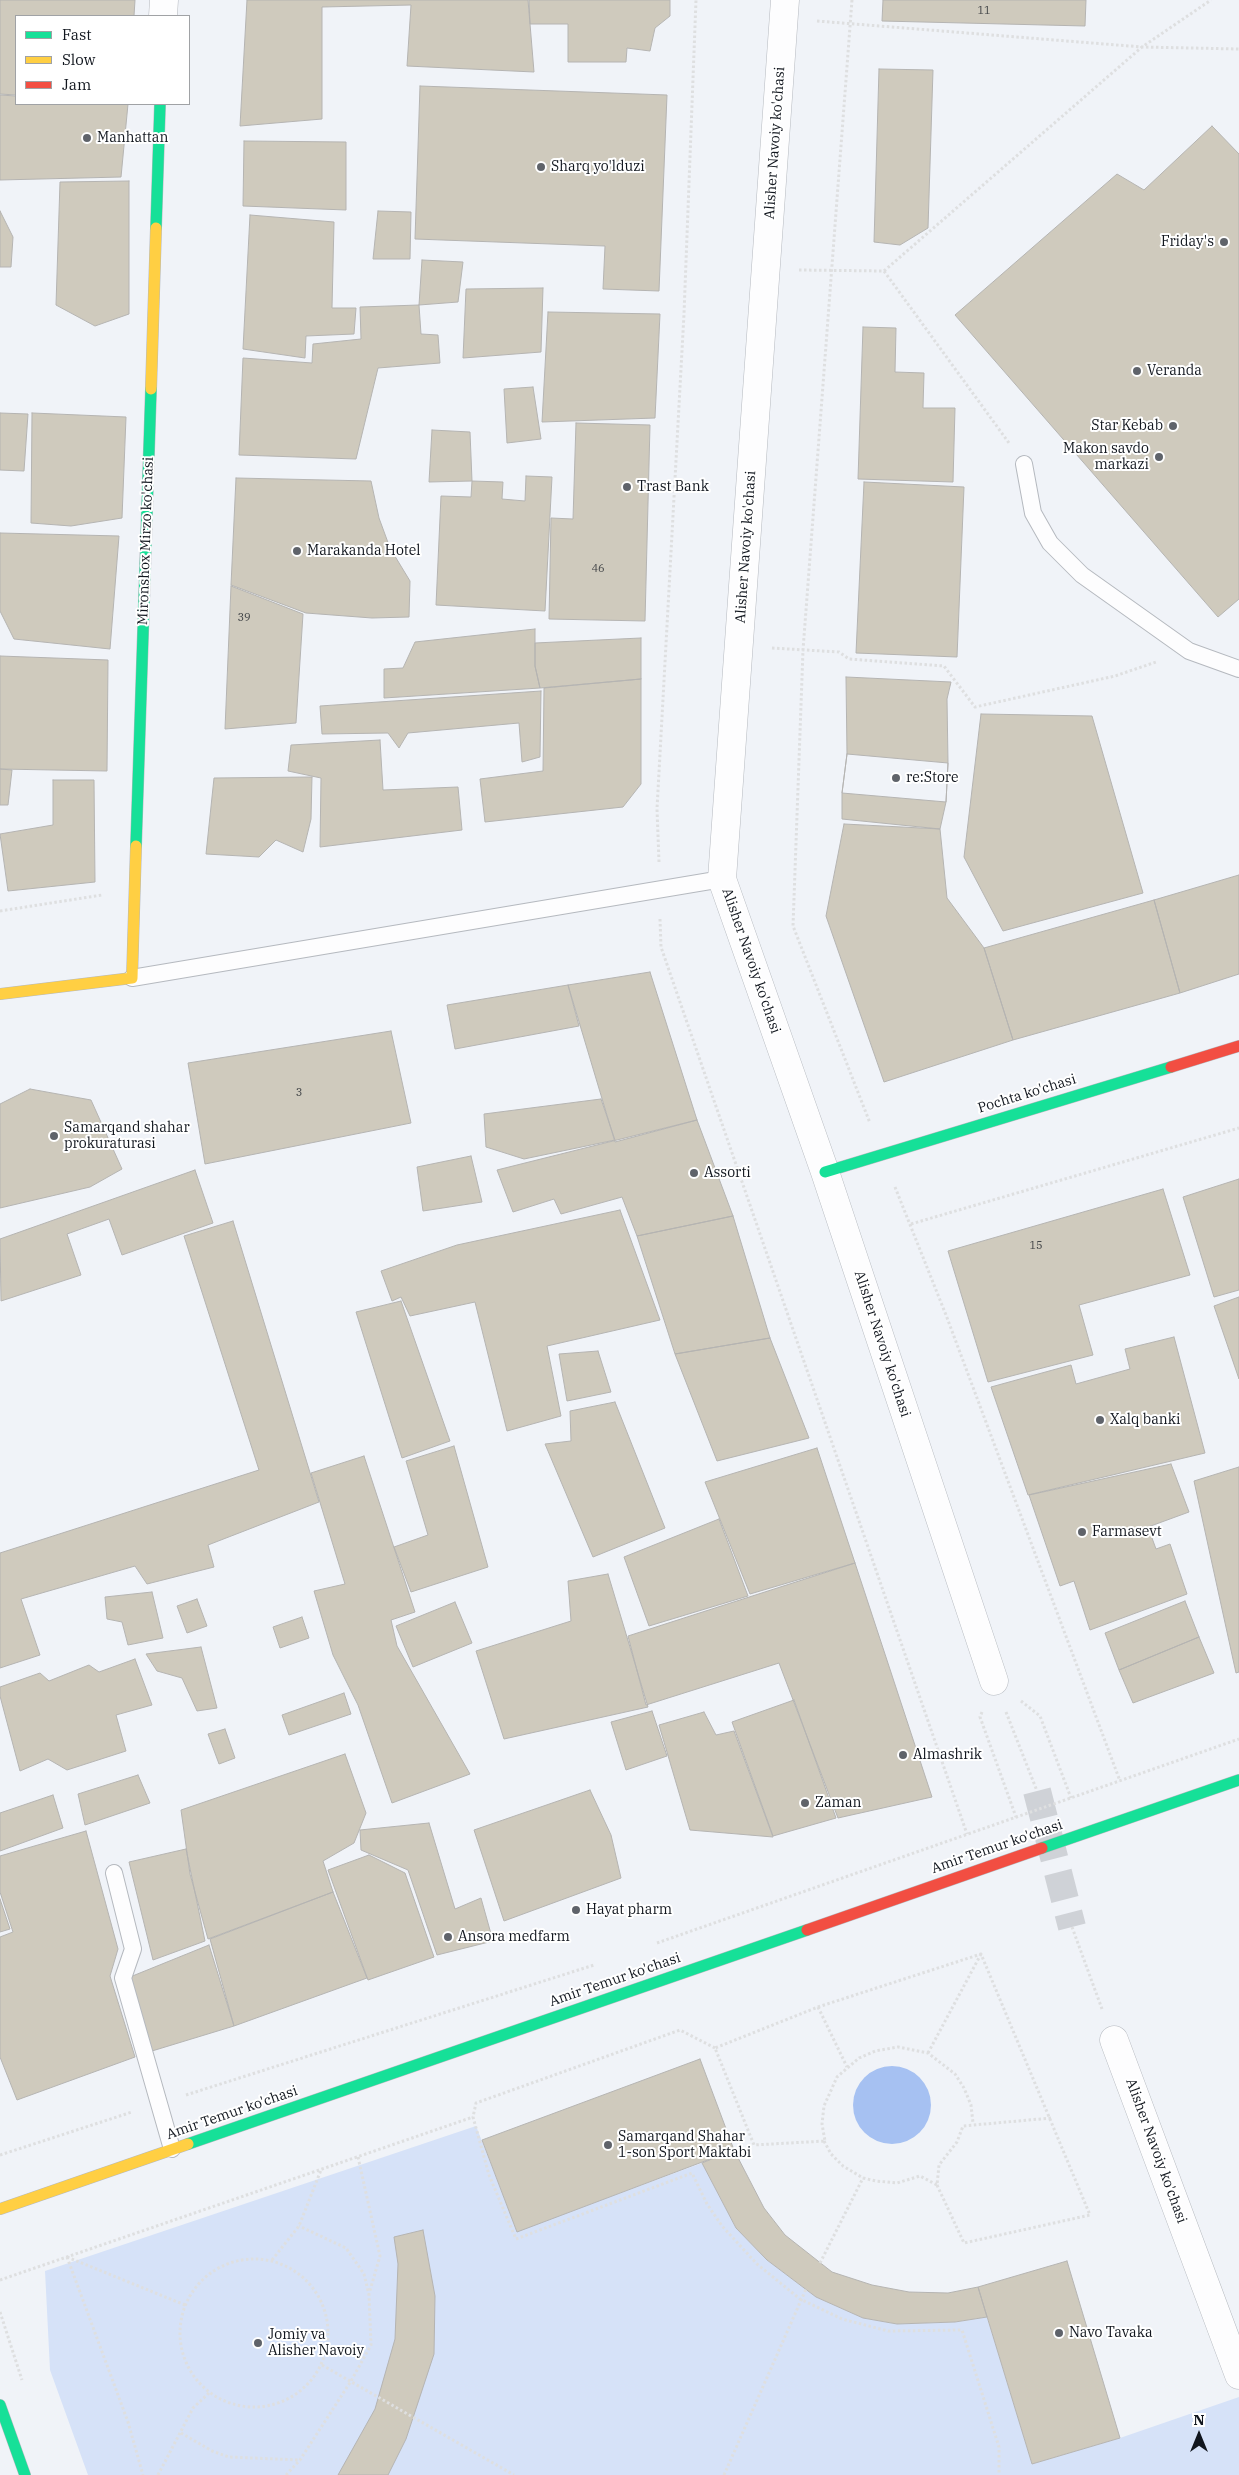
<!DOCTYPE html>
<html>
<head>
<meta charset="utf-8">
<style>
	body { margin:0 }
	#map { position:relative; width:1239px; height:2475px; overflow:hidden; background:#f0f3f8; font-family:"IBM Plex Serif",serif }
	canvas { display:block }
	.legend { position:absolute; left:15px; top:15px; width:175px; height:90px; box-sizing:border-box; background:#fff; border:1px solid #a0a2a5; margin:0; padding:6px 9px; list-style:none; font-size:15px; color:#11161e }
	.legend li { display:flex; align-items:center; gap:10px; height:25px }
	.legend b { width:25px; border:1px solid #a0a2a5 }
	.north { position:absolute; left:1174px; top:2410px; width:50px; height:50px; -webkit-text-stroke:4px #fff; paint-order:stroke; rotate:0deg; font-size:14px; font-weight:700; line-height:20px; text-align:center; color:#11161e }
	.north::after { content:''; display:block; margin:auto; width:18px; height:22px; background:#11161e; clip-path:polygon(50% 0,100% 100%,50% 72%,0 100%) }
</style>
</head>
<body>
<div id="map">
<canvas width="1239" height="2475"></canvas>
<ul class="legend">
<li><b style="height:6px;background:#16e098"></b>Fast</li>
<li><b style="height:6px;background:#ffcf43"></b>Slow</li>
<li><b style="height:6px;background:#f24e42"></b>Jam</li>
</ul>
<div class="north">N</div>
</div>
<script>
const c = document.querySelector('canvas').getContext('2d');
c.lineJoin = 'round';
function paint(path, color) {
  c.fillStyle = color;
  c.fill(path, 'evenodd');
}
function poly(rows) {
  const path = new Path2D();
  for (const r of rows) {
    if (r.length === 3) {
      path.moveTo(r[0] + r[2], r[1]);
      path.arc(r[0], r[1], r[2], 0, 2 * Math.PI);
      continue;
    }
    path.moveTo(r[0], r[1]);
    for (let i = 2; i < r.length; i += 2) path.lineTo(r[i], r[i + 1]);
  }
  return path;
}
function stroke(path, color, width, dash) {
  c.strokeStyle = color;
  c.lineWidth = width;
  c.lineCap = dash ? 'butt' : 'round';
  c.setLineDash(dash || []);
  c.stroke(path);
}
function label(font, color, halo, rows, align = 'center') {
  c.font = font + ' "IBM Plex Serif",serif';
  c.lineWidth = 4;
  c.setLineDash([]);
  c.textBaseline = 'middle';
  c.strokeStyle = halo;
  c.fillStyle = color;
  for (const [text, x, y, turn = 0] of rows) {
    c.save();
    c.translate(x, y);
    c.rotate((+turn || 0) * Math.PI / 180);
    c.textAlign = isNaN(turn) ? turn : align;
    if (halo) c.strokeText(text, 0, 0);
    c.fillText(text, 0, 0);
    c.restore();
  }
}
const green = poly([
	[476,2126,517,2231,702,2163,736,2228,767,2260,816,2297,863,2318,897,2324,955,2322,987,2317,1032,2464,1120,2438,1239,2397,1239,2475,88,2475,50,2370,45,2271]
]);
const water = poly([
	[892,2105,39]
]);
const building = poly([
	[0,0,135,0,134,16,16,16,16,95,0,94,0,0],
	[247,0,528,0,534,72,407,66,411,5,322,7,322,119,240,126,247,0],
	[529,0,670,0,670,16,655,28,650,51,627,48,626,62,568,62,568,24,530,24,529,0],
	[883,0,1086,0,1085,26,882,21,883,0],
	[879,69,933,70,928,228,900,245,874,242,879,69],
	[420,86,667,95,659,291,603,289,605,246,415,239,420,86],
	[0,95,16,96,16,104,128,104,121,177,0,180,0,95],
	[1212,126,1239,154,1239,599,1218,617,955,315,1117,174,1144,190,1212,126],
	[244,141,346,142,346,210,243,206,244,141],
	[129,181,129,314,95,326,56,305,60,182,129,181],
	[0,211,13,237,11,267,0,267,0,211],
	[378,211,411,212,410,259,373,259,378,211],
	[250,215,334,222,332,308,356,308,354,334,306,336,305,358,243,349,250,215],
	[422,260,463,262,458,302,419,305,422,260],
	[543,288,541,352,463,358,466,289,543,288],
	[419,305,421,334,438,335,440,363,378,368,356,459,239,455,243,358,312,363,313,344,361,339,360,307,419,305],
	[548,312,660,314,655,418,542,422,548,312],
	[863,327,896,328,895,372,924,373,923,408,955,408,953,482,858,479,863,327],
	[533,387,541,439,507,443,504,389,533,387],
	[0,413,28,414,24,471,0,470,0,413],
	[32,413,126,417,122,518,71,526,31,523,32,413],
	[576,423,650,425,645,621,549,619,551,518,573,519,576,423],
	[432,430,470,432,472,481,429,482,432,430],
	[526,476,552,477,545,611,436,605,441,496,471,497,472,481,503,482,502,499,525,501,526,476],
	[236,478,371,481,379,518,390,548,410,581,409,617,372,618,306,613,231,585,236,478],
	[864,482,964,487,957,657,856,653,864,482],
	[0,533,119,536,110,649,14,639,0,611,0,533],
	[231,586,303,614,296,723,225,729,231,586],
	[535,629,535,666,540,688,384,698,384,669,403,668,415,642,535,629],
	[641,638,641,679,540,688,535,666,535,643,641,638],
	[0,656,108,660,107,771,0,769,0,656],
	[846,677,951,682,947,699,948,763,946,802,940,829,842,819,842,793,847,754,846,677],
	[641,679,641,784,623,807,485,822,480,779,543,771,544,688,641,679],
	[541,691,540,757,522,762,519,723,408,733,399,748,388,733,322,734,320,706,541,691],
	[981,714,1092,716,1143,893,1003,931,964,857,981,714],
	[380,740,383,790,458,787,462,830,320,847,321,778,288,771,291,745,380,740],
	[847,754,948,763,946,802,842,793,847,754],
	[0,769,12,770,8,805,0,805,0,769],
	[312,777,311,819,303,852,276,840,259,857,206,854,214,778,312,777],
	[53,780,94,780,95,882,8,891,0,834,53,825,53,780],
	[844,824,940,829,947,898,984,948,1013,1040,884,1082,826,916,844,824],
	[1239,875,1239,974,1180,993,1154,900,1239,875],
	[1154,900,1180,993,1013,1040,984,948,1154,900],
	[650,972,697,1120,615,1142,568,985,650,972],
	[568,985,579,1026,455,1049,447,1005,568,985],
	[391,1031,411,1123,205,1164,188,1063,391,1031],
	[30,1089,91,1100,122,1169,90,1187,0,1208,0,1104,30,1089],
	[601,1099,615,1140,524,1159,486,1147,484,1114,601,1099],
	[697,1120,733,1216,637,1236,622,1197,561,1214,554,1199,513,1212,497,1170,697,1120],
	[471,1156,482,1202,423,1211,417,1167,471,1156],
	[195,1170,213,1223,122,1255,109,1219,67,1234,81,1275,1,1301,0,1239,195,1170],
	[1239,1179,1239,1290,1214,1297,1183,1197,1239,1179],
	[1163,1189,1190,1275,1079,1305,1093,1355,988,1382,948,1251,1163,1189],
	[620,1210,660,1320,547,1346,561,1416,507,1431,475,1302,410,1316,401,1297,392,1301,381,1271,457,1245,620,1210],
	[733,1216,770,1338,675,1354,637,1236,733,1216],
	[233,1221,319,1502,208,1545,214,1567,147,1584,135,1566,21,1599,40,1655,0,1668,0,1553,259,1470,184,1236,233,1221],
	[1239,1297,1239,1379,1214,1306,1239,1297],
	[401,1301,450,1441,402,1458,356,1312,401,1301],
	[1174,1337,1205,1453,1028,1495,991,1387,1071,1365,1076,1384,1130,1369,1125,1349,1174,1337],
	[770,1338,809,1438,717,1461,675,1354,770,1338],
	[598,1351,611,1392,567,1401,559,1354,598,1351],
	[615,1402,665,1528,593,1557,545,1444,571,1441,570,1411,615,1402],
	[454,1446,488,1567,411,1592,394,1547,428,1535,406,1461,454,1446],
	[817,1448,855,1563,750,1594,705,1482,817,1448],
	[364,1456,415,1612,391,1620,397,1646,470,1774,392,1803,358,1705,333,1655,314,1591,345,1584,311,1473,364,1456],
	[1171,1464,1189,1512,1148,1527,1156,1549,1170,1544,1187,1594,1090,1630,1074,1581,1060,1586,1029,1495,1171,1464],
	[1239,1467,1239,1672,1236,1673,1194,1481,1239,1467],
	[719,1519,748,1596,649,1626,624,1557,719,1519],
	[855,1563,932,1797,838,1818,779,1663,646,1705,628,1636,855,1563],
	[608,1574,648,1707,504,1739,476,1651,571,1621,568,1581,608,1574],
	[152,1592,163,1638,128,1645,122,1622,107,1619,105,1597,152,1592],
	[197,1599,207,1626,187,1633,177,1606,197,1599],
	[1185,1601,1199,1637,1119,1670,1105,1633,1185,1601],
	[455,1602,472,1643,413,1667,396,1626,455,1602],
	[302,1617,309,1638,280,1648,273,1627,302,1617],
	[1199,1637,1214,1673,1133,1703,1119,1670,1199,1637],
	[201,1647,217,1708,197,1711,182,1678,157,1671,146,1654,201,1647],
	[135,1659,152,1705,116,1715,126,1751,67,1770,48,1759,20,1771,0,1696,0,1687,40,1673,49,1681,89,1665,99,1672,135,1659],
	[344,1693,351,1714,289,1735,282,1715,344,1693],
	[794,1700,836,1818,773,1836,732,1722,794,1700],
	[652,1711,667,1756,626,1770,611,1722,652,1711],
	[704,1712,716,1735,734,1731,773,1837,690,1830,659,1725,704,1712],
	[225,1729,235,1758,219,1764,208,1734,225,1729],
	[345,1754,366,1813,354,1843,323,1861,333,1892,208,1939,190,1874,181,1810,345,1754],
	[138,1775,150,1803,85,1825,78,1794,138,1775],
	[590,1790,611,1835,621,1878,504,1921,474,1830,590,1790],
	[53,1795,63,1828,0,1851,0,1813,53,1795],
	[429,1823,455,1909,481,1898,493,1941,437,1955,408,1870,361,1850,360,1830,429,1823],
	[86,1831,118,1949,110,1976,135,2057,17,2100,0,2057,0,1937,13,1932,0,1892,0,1856,86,1831],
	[186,1849,205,1941,153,1960,129,1862,186,1849],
	[369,1855,405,1873,434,1957,368,1980,328,1870,369,1855],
	[333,1892,367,1978,234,2026,210,1939,333,1892],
	[0,1899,10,1929,0,1932,0,1899],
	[209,1945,234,2026,152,2051,130,1977,209,1945],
	[700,2059,734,2150,517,2232,482,2140,700,2059],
	[734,2150,764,2208,785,2235,832,2272,872,2285,909,2292,948,2293,978,2287,987,2317,955,2322,897,2324,863,2318,816,2297,767,2260,736,2228,702,2163,734,2150],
	[423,2230,435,2296,434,2354,406,2439,388,2475,338,2475,375,2409,395,2339,398,2264,394,2237,423,2230],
	[1067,2261,1120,2438,1032,2464,978,2287,1067,2261]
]);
const streetTunnel = poly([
	[1037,1791,1072,1927]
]);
const path = poly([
	[852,0,803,650,793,926,870,1123],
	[817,21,1142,47,1239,49],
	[799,270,884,271,1142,47,1211,0],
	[884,271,1009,443],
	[772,648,839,652,849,659,944,666,975,707,1115,676,1156,662],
	[659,862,657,809,684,314,696,0],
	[0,911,102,895],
	[660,919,661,947,967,1834],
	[895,1187,946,1315,1120,1781],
	[911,1224,1239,1128],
	[1021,1701,1040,1716,1071,1798],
	[982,1712,980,1717,1016,1817],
	[1006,1712,1037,1791],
	[1072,1927,1102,2009],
	[657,1943,1239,1739],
	[818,2007,847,2067],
	[715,2048,680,2030,476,2103,473,2117,489,2175,516,2239,692,2173,707,2204,722,2226,757,2264,800,2299,842,2319,888,2331,962,2330,999,2447,999,2475],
	[928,2053,981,1954],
	[186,2095,594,1965],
	[824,2141,831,2154,843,2166,863,2178,876,2181,897,2183,920,2176,937,2185,939,2165,957,2142,963,2126,1051,2118],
	[0,2155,132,2112],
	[358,2157,380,2256,369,2294],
	[937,2185,964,2243,1090,2215,981,1954,818,2007,715,2048,754,2145,825,2141,822,2124,824,2106,837,2077,859,2058,875,2051,898,2047,928,2053,955,2074,964,2088,971,2105,973,2123],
	[67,2257,128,2422,143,2475],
	[67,2257,185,2305],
	[254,2333,74],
	[272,2260,299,2226,321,2170],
	[820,2263,863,2178],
	[0,2280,473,2117],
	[0,2312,22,2380],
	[322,2365,514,2475],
	[181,2433,212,2451,229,2457,300,2460],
	[158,2475,193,2408,210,2392],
	[286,2475,300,2460,351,2381,371,2345,369,2295,364,2274,346,2248,299,2226],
	[724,2475,806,2289]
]);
const lane = poly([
	[1024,464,1033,513,1050,543,1082,575,1189,651,1239,669],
	[132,978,722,879],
	[114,1873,133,1949,123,1978,172,2149]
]);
const street = poly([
	[785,0,722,879,825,1172,994,1681],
	[163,16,164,0],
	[1114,2040,1239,2375]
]);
const fast = poly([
	[156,228,160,104],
	[136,846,151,389],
	[825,1172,1171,1067],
	[1042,1848,1239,1780],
	[188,2144,807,1930],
	[0,2405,25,2475]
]);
const slow = poly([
	[151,389,156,228],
	[0,994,132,978,136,846],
	[0,2209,188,2144]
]);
const jam = poly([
	[1171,1067,1239,1046],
	[807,1930,1042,1848]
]);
const markers = [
	[87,138,5,"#5f636a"],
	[541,167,5,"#5f636a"],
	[1224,242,5,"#5f636a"],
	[1137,371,5,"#5f636a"],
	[1173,426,5,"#5f636a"],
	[1159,457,5,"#5f636a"],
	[627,487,5,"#5f636a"],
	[297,551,5,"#5f636a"],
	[896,778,5,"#5f636a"],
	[54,1136,5,"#5f636a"],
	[694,1173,5,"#5f636a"],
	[1100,1420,5,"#5f636a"],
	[1082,1532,5,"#5f636a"],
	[903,1755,5,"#5f636a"],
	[805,1803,5,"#5f636a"],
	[576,1910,5,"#5f636a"],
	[448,1937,5,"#5f636a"],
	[608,2145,5,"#5f636a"],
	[1059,2333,5,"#5f636a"],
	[258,2343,5,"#5f636a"]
];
const numberNames = [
	["11",984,11],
	["46",598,569],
	["39",244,618],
	["3",299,1093],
	["15",1036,1246]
];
const poiNames = [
	["Manhattan",97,138],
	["Sharq yo'lduzi",551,167],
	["Friday's",1214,242,"right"],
	["Veranda",1147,371],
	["Star Kebab",1163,426,"right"],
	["Makon savdo",1149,449,"right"],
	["markazi",1149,465,"right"],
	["Trast Bank",637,487],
	["Marakanda Hotel",307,551],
	["re:Store",906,778],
	["Samarqand shahar",64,1128],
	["prokuraturasi",64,1144],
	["Assorti",704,1173],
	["Xalq banki",1110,1420],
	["Farmasevt",1092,1532],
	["Almashrik",913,1755],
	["Zaman",815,1803],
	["Hayat pharm",586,1910],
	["Ansora medfarm",458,1937],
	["Samarqand Shahar",618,2137],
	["1-son Sport Maktabi",618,2153],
	["Navo Tavaka",1069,2333],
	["Jomiy va",268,2335],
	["Alisher Navoiy",268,2351]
];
const streetNames = [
	["Alisher Navoiy ko'chasi",775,143,-86],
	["Mironshox Mirzo ko'chasi",146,541,-88],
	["Alisher Navoiy ko'chasi",746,547,-86],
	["Alisher Navoiy ko'chasi",751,961,71],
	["Pochta ko'chasi",1027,1094,-17],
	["Alisher Navoiy ko'chasi",882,1344,72],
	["Amir Temur ko'chasi",997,1847,-19],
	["Amir Temur ko'chasi",615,1980,-19],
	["Amir Temur ko'chasi",232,2113,-19],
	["Alisher Navoiy ko'chasi",1156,2151,70]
];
paint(green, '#d6e2f8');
paint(water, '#a6c1f2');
paint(building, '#cfcabd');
stroke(building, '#b5b4b2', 1);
stroke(streetTunnel, '#cfd2d7', 28, [28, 14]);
stroke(lane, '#b5b9bf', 18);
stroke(street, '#b5b9bf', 29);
stroke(fast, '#b5b9bf', 12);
stroke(slow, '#b5b9bf', 12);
stroke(jam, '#b5b9bf', 12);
stroke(path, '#dedfe0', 3, [2.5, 2.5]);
stroke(lane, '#fdfdfe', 16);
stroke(street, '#fdfdfe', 28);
stroke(fast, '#16e098', 11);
stroke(slow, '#ffcf43', 11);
stroke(jam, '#f24e42', 11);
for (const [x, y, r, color] of markers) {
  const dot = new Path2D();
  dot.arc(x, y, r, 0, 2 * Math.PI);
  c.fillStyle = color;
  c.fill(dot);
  stroke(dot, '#fff', 2);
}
label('11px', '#404346', null, numberNames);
label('14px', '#11161e', '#fff', poiNames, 'left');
label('14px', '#11161e', '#fff', streetNames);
</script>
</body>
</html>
